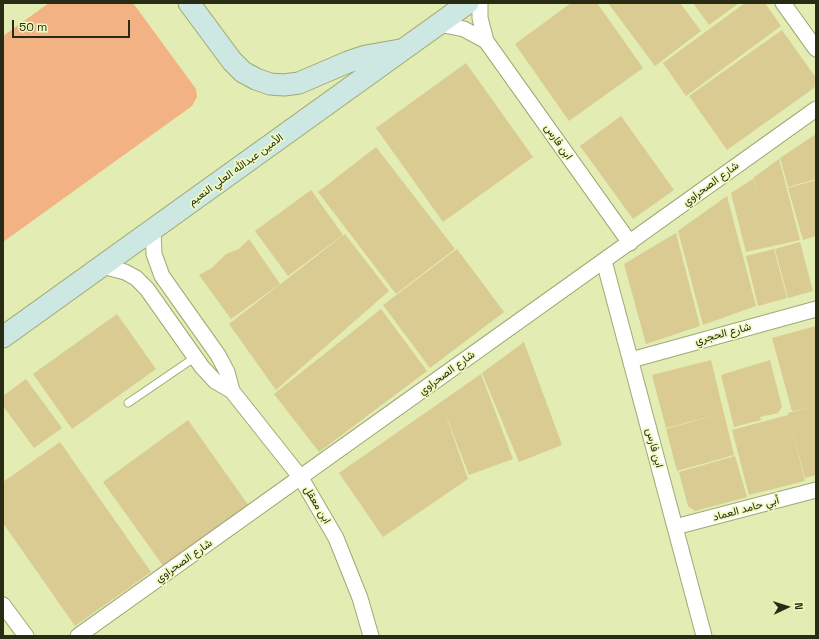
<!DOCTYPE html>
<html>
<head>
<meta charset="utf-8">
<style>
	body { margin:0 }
	#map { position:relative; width:819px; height:639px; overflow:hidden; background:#e2ecb3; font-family:"Space Grotesk",sans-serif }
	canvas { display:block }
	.frame { position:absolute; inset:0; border:4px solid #282c15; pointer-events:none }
	.north { position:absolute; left:767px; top:587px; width:40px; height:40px; -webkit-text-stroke:3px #effac0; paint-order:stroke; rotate:86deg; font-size:11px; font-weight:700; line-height:16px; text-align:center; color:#282c15 }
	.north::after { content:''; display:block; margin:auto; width:14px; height:18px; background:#282c15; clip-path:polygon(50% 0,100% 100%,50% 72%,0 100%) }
	.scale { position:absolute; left:12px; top:20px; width:118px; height:18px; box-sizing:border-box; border:2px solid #282c15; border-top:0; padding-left:5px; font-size:12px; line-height:14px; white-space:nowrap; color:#282c15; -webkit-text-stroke:3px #effac0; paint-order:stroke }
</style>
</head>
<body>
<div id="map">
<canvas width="819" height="639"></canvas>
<div class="frame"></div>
<div class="north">N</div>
<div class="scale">50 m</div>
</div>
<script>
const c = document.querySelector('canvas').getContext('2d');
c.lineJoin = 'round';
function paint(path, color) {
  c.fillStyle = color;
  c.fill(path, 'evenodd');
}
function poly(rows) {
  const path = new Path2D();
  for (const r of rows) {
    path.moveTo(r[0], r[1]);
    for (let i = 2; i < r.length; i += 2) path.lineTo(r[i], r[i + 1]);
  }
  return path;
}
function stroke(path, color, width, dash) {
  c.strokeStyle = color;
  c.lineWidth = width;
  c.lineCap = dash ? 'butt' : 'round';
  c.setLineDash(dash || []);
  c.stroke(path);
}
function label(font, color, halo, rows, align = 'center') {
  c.font = font + ' "Space Grotesk",Vazirmatn,sans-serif';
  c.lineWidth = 3.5;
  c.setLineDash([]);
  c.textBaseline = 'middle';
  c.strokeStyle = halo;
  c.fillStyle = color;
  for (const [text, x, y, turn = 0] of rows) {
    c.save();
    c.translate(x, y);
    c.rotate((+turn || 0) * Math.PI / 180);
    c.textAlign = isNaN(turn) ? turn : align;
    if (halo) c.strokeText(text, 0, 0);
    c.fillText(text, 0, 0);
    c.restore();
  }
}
const green = poly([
	[49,3,133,3,196,89,197,97,192,106,3,242,3,36]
]);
const building = poly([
	[571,3,597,3,643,68,569,121,515,44],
	[608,3,680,3,701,31,655,66],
	[693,3,739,3,709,25],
	[745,3,765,3,781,26,686,96,663,63],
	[782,30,816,78,814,88,727,150,689,96],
	[466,63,533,157,443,222,376,128],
	[621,116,674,190,633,219,580,146],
	[816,134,816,179,788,187,780,158],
	[376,147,455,249,396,294,318,192],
	[779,159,800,240,746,252,731,193,753,179,763,214,753,178],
	[816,180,816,236,803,240,788,188],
	[311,190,343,235,288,276,255,231],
	[727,196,756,306,703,325,678,231],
	[676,233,700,326,646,344,624,264],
	[345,234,389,291,276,390,229,324],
	[249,239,280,284,231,319,199,275,212,268,226,254,239,249],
	[800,242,813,291,788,298,775,249],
	[457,249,504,312,430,368,383,305],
	[774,249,787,298,758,306,746,256],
	[381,309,427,371,319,452,274,394],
	[117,314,156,369,72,429,33,374],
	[816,326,816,475,805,478,790,423,805,481,749,495,732,430,788,415,788,413,808,408,792,411,772,338],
	[524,342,562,445,519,462,482,373],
	[711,360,734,455,677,471,666,429,720,414,666,428,652,375],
	[770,360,782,407,778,413,760,417,761,420,734,427,721,375],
	[481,374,513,459,469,475,444,410,468,479,383,537,339,473],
	[26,379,62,428,34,448,3,406,3,396],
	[188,420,249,506,164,567,103,482],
	[60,442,151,572,75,626,3,523,3,482],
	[735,456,747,497,695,511,688,506,679,472]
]);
const service = poly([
	[128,403,194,358]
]);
const minor = poly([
	[480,3,480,18,486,41,630,243],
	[783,3,816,49],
	[439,24,464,29,486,41],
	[153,230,154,254,162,276,218,355,227,372,232,391],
	[604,261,704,636],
	[102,266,125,272,136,278,147,289,202,367,215,381,232,391,301,478,336,538,360,598,371,636],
	[631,360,816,309],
	[675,527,816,490],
	[3,605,26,636],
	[78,636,816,109]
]);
const secondary = poly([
	[189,3,232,61,243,72,256,79,270,84,284,85,299,83,348,62,366,56,400,50],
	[3,337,468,3]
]);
const streetNames = [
	["ابن فارس",558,142,55],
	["الأمين عبدالله العلي النعيم",236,170,-36],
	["شارع الصحراوي",711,184,-36],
	["شارع الحجري",723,334,-15],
	["شارع الصحراوي",447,373,-36],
	["ابن فارس",654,448,75],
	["ابن معقل",317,505,59],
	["أبي حامد العماد",746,509,-15],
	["شارع الصحراوي",184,561,-35]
];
paint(green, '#f2b284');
paint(building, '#d9cb92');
stroke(service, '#9fa972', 9);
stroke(minor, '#9fa972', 17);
stroke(secondary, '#9fa972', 23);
stroke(service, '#fff', 7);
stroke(minor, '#fff', 15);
stroke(secondary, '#cde8e2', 21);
label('11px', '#282c15', '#effac0', streetNames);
</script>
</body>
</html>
